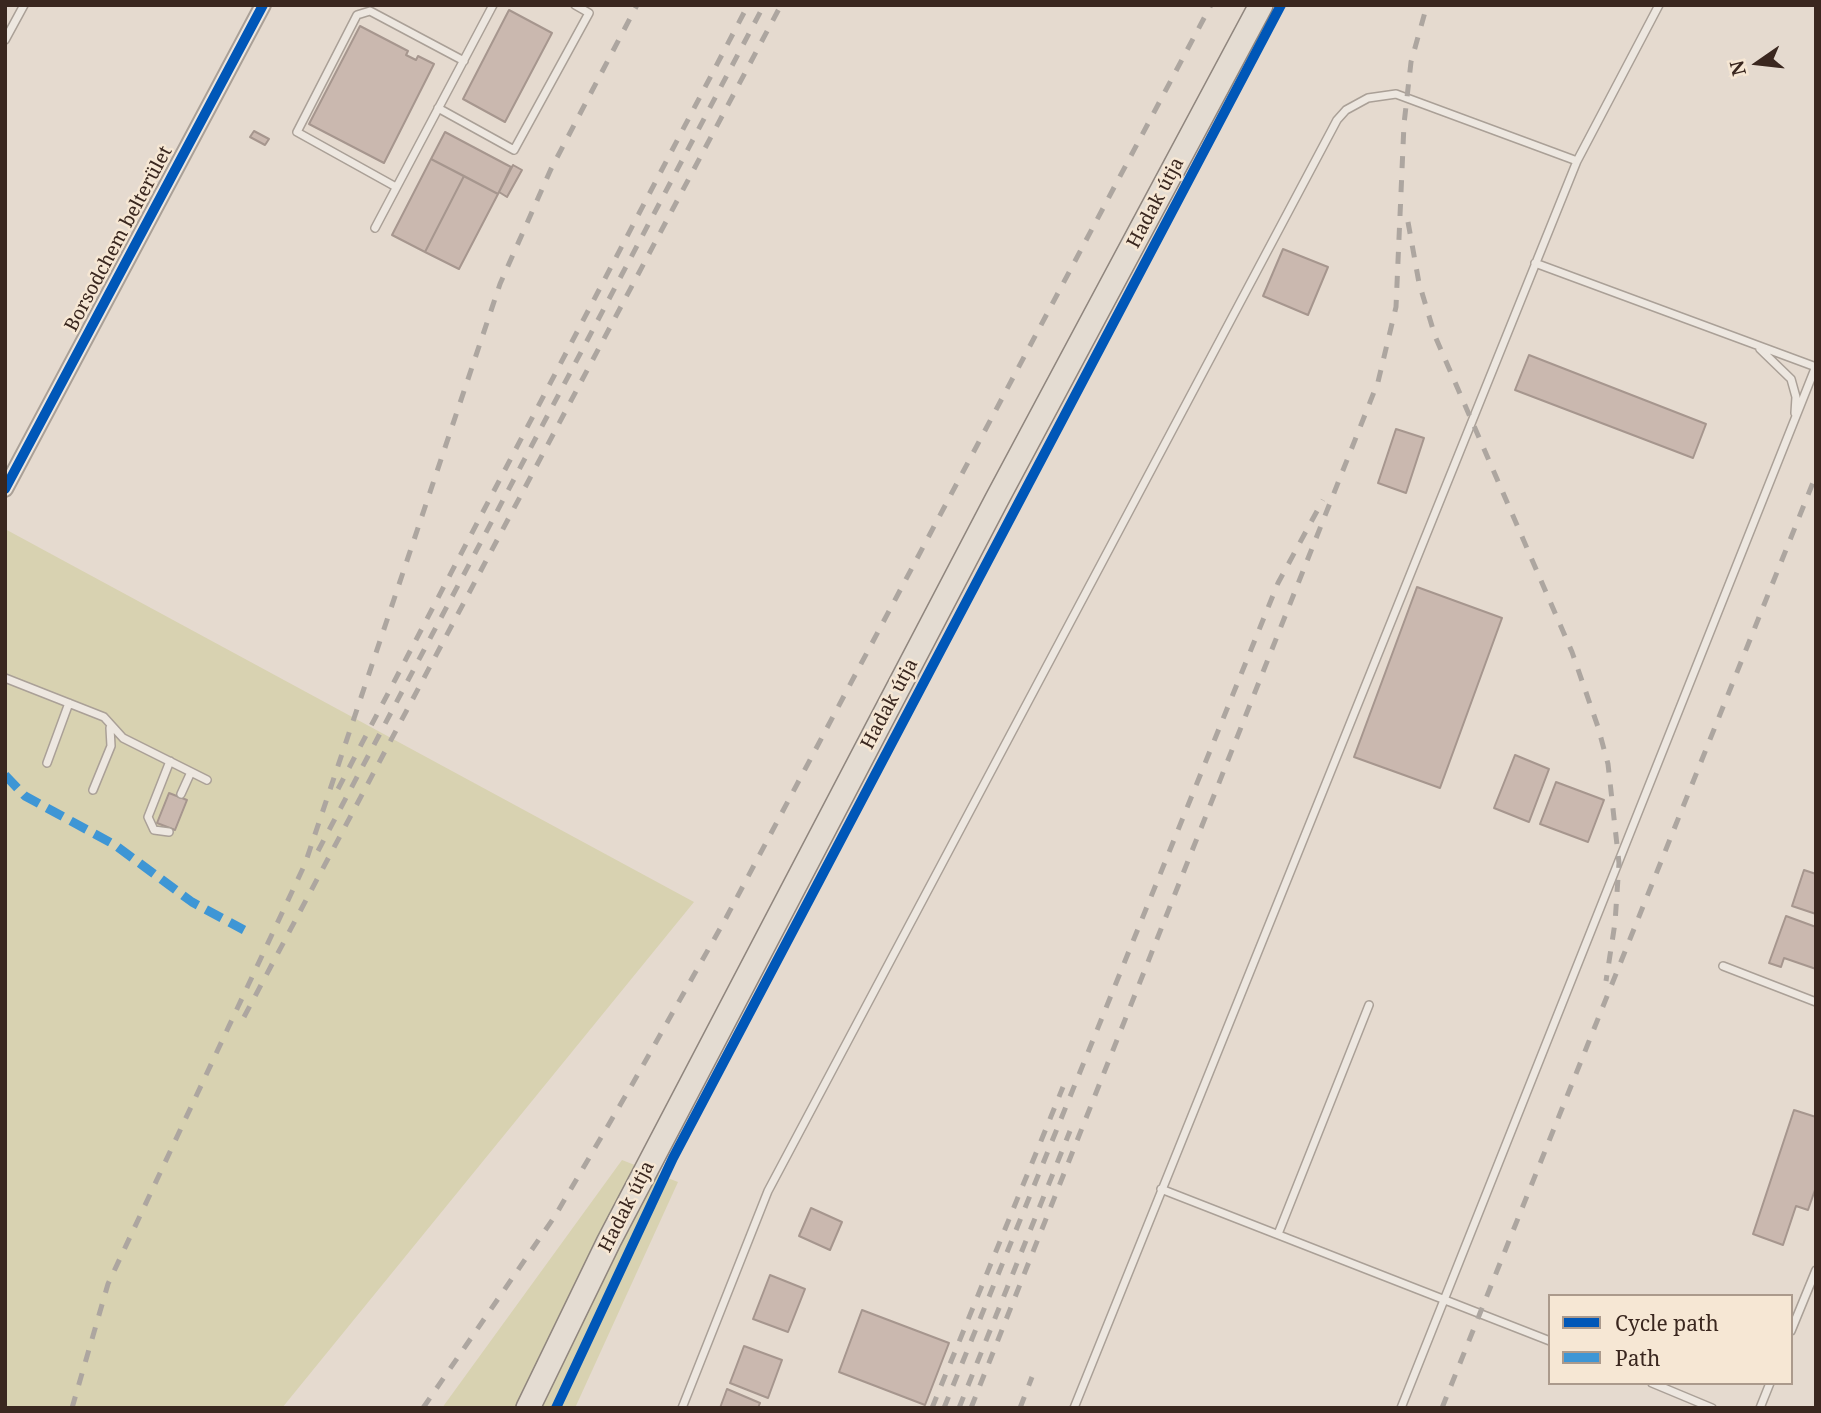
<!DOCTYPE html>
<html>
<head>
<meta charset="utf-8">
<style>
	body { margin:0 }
	#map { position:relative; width:1821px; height:1413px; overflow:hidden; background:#e5dacf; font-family:"Noto Serif",serif }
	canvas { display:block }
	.frame { position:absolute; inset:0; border:7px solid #3a271f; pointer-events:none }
	.legend { position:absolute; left:1548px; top:1294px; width:245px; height:91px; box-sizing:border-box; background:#f6e7d4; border:2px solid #ab9a8c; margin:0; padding:9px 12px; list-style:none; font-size:21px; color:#3a271f }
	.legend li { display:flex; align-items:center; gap:14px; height:35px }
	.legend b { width:35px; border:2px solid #ab9a8c }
	.north { position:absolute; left:1723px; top:28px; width:70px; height:70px; -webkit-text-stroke:5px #f6e7d4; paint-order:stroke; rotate:256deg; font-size:19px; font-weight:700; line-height:28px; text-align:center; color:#3a271f }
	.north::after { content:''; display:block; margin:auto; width:24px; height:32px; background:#3a271f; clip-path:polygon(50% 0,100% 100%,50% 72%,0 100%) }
</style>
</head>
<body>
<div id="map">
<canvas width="1821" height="1413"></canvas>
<div class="frame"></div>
<ul class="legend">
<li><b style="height:9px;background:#0057b8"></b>Cycle path</li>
<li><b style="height:9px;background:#3e96d5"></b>Path</li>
</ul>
<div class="north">N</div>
</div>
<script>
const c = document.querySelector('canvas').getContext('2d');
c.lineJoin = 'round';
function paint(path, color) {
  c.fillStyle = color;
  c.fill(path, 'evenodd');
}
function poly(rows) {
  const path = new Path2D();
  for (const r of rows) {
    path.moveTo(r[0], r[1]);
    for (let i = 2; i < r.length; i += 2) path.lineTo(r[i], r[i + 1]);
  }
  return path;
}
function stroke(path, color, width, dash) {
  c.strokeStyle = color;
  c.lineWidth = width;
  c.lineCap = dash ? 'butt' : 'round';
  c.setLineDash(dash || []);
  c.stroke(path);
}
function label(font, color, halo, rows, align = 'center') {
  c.font = font + ' "Noto Serif",serif';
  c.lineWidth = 5;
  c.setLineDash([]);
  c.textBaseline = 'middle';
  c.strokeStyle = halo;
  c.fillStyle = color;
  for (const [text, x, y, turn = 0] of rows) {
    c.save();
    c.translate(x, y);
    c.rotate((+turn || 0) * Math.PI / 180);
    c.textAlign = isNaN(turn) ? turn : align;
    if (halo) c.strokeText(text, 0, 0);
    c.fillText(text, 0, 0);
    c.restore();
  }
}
const green = poly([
	[5,529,694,902,282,1408,5,1408],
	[622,1160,678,1182,575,1408,442,1408]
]);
const building = poly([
	[509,10,552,33,505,122,463,99,509,10],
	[360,26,408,51,406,55,416,60,418,56,434,64,384,163,309,124,360,26],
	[254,131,269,139,265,145,250,137,254,131],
	[445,132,511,167,498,194,431,159,445,132],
	[431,159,464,176,425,252,392,235,431,159],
	[513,165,522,170,507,197,499,192,513,165],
	[464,176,498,194,459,269,425,252,464,176],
	[1283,249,1328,267,1308,315,1263,296,1283,249],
	[1529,355,1706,424,1693,458,1515,390,1529,355],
	[1396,429,1424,438,1406,493,1378,483,1396,429],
	[1417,587,1502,618,1440,788,1354,757,1417,587],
	[1515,755,1549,769,1529,822,1494,808,1515,755],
	[1556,782,1604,800,1588,842,1540,824,1556,782],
	[169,793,187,800,175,830,157,823,169,793],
	[1804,870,1816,874,1816,914,1792,906,1804,870],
	[1786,916,1816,927,1816,969,1784,958,1781,967,1769,963,1786,916],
	[1794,1110,1816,1117,1816,1187,1808,1210,1796,1206,1783,1245,1753,1234,1794,1110],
	[811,1208,842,1222,830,1250,799,1236,811,1208],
	[770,1275,805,1289,788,1332,753,1319,770,1275],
	[862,1310,949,1343,925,1405,839,1372,862,1310],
	[744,1346,782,1360,768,1398,730,1383,744,1346],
	[727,1389,760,1403,758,1408,720,1408,727,1389]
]);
const service = poly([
	[5,40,24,5],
	[438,108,514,150,589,13,575,5],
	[396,187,297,132,357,15,370,11,464,61],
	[375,228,493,5],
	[1535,263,1816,367],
	[1760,349,1791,379,1796,397,1795,413],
	[5,678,104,717,123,738,207,780],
	[47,763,69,703],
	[93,790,111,746,110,728],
	[181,794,191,772],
	[169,832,154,830,148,817,170,761],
	[1723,966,1816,1002],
	[1161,1189,1550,1341],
	[1278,1234,1369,1005],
	[1791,1331,1816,1270],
	[1652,1383,1712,1408],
	[682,1408,768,1191,1337,120,1346,110,1368,98,1396,94,1577,161],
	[1074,1408,1577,161,1659,5],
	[1401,1408,1816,366],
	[1760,1408,1770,1383]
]);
const minor = poly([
	[5,489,263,5]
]);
const primary = poly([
	[528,1408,609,1241,997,499,1261,5]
]);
const rail = poly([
	[1408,222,1419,283,1435,336,1572,652,1598,727,1608,764,1619,863,1615,923,1606,981],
	[338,789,748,5],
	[318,851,764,5],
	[244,1017,781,5],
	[72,1408,108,1284,305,864,500,284,551,169,637,5],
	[423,1408,555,1216,633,1083,726,918,1211,5],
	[932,1408,1063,1087],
	[944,1408,1278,583,1323,500],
	[959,1408,1070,1131],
	[971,1408,1378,382,1396,307,1404,124,1411,62,1427,5],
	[1020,1408,1032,1377],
	[1442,1408,1816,475]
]);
const quiet = poly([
	[5,775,25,796,115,845,192,902,244,930]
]);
const cycleway = poly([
	[5,489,263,5],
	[556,1408,673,1158,1281,5]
]);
const streetNames = [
	["Hadak útja",1156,203,-62],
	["Borsodchem belterület",119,239,-62],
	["Hadak útja",890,704,-62],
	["Hadak útja",627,1207,-63]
];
paint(green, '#d8d2b1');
paint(building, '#cab8af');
stroke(building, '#a6968e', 2);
stroke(service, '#aaa097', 10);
stroke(minor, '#aaa097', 18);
stroke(primary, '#90867e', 26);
stroke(service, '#ede7e0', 7);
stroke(minor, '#ede7e0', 14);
stroke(primary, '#e4dcd2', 23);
stroke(rail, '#ada6a0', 5, [12, 12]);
stroke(quiet, '#3e96d5', 9, [18, 9]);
stroke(cycleway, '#0057b8', 10);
label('19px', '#3a271f', '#f6e7d4', streetNames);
</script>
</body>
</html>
